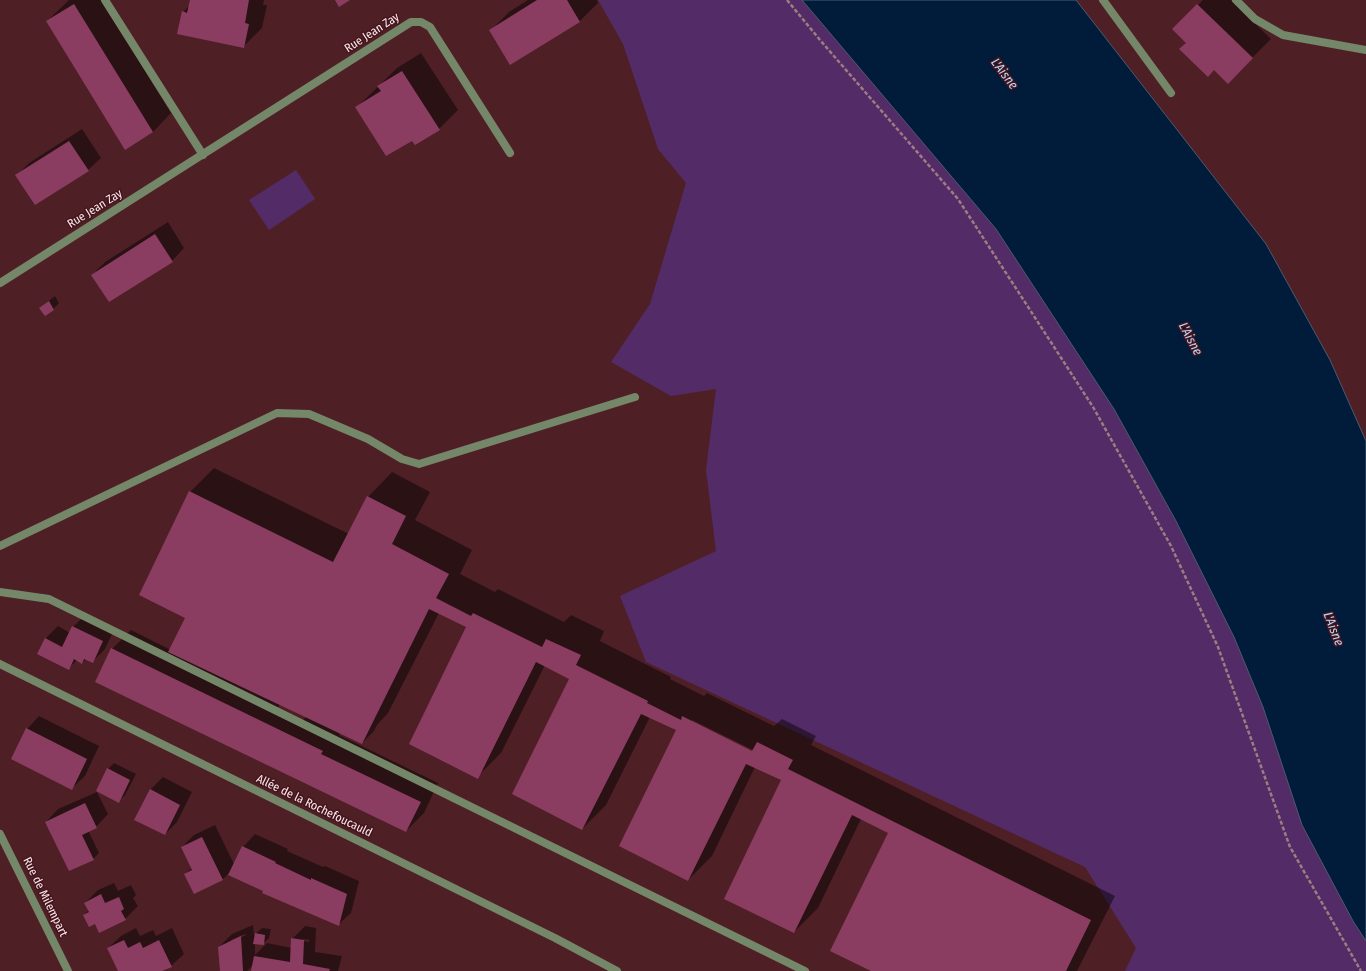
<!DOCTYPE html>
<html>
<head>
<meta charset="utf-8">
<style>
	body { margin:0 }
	canvas { display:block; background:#4f1f26 }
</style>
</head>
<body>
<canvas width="1366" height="971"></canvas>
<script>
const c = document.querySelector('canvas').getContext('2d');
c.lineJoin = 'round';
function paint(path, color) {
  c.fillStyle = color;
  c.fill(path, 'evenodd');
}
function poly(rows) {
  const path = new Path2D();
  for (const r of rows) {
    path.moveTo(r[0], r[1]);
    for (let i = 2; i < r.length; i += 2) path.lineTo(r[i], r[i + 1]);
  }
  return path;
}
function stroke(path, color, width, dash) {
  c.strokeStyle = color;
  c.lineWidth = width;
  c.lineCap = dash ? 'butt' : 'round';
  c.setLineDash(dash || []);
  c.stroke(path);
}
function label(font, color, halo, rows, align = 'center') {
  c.font = font + ' "Fira Sans Condensed",sans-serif';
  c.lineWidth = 3;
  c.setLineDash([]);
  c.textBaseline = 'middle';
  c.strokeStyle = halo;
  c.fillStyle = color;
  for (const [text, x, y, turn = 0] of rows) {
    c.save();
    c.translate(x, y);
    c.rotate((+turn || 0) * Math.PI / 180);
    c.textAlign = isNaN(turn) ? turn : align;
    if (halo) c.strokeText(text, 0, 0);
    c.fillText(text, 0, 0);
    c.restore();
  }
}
const green = poly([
	[598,0,802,0,996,229,1114,409,1176,521,1234,637,1263,707,1302,825,1353,921,1366,941,1366,971,1125,971,1136,948,1085,867,646,662,620,596,716,551,706,470,716,389,671,396,611,362,650,304,686,183,658,149,623,44],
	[296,170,315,199,269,230,249,200]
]);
const water = poly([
	[802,0,1076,0,1266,244,1330,360,1366,441,1366,941,1353,921,1302,825,1263,707,1234,637,1176,521,1114,409,996,229,802,0]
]);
const shadow = poly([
	[69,0,101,0,171,113,153,132,47,21],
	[191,0,264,0,263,5,267,5,262,28,244,46,183,12,190,5],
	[528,0,597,0,598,3,580,21,511,64,490,31,509,12],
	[1203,0,1231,0,1271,39,1228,82,1174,29],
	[421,53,458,110,439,129,412,139,357,107,397,68],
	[82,129,101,158,88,170,17,175,29,163],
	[168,222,184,248,172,261,92,275,105,262],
	[55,296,59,303,53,309,40,308],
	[214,468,349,534,368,497,392,472,430,492,415,520,472,550,460,574,495,592,498,589,564,622,571,615,604,631,600,641,671,677,670,679,704,696,707,693,774,726,782,719,816,736,811,745,1115,896,1077,971,873,971,889,833,861,819,818,908,794,932,783,780,755,767,712,856,688,880,677,730,650,717,606,805,582,829,570,678,545,665,501,753,477,777,467,627,439,613,388,713,377,725,374,731,362,743,340,733,339,735,438,783,424,813,406,831,112,649,131,630,171,650,186,617,190,492],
	[280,704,306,717,301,722,277,710],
	[692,720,757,752,756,754,692,722],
	[86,614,115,628,105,649,92,662,86,659,82,663,77,660,69,668,45,639,58,626,70,633,73,627],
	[39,716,99,746,85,776,72,788,27,729],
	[114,763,136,774,125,795,119,801,108,769],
	[163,777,192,792,177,822,165,834,150,790],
	[97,792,108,814,96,827,88,830,99,853,93,859,46,822,58,809],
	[215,825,234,864,243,847,255,834,288,849,287,851,323,867,325,866,359,881,351,913,338,925,263,893,264,891,228,874,223,879,195,893,185,874,192,868,182,847,194,835],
	[114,883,118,891,131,885,136,895,133,898,138,906,125,919,95,922,84,915,89,910,85,903,98,890],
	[253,925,254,935,262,928,271,929,269,938,263,944,255,943,255,955,267,943,292,948,292,939,305,926,316,928,315,952,342,956,338,971,252,971,253,965,247,971,221,971,219,947,232,934],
	[245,934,246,935,231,942,231,940],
	[303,939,309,940,309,942,303,941],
	[136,928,140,936,153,930,156,936,172,928,184,954,171,966,160,971,119,971,108,948,121,936]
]);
const building = poly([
	[190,0,249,0,245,23,249,24,244,48,177,34,182,11,187,13],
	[335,0,350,0,339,7],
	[537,0,567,0,580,22,510,65,489,30],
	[74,4,153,132,125,150,46,21],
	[1197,4,1253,58,1228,84,1214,70,1208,77,1179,49,1186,43,1172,29],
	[402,71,440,130,415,145,412,141,386,156,355,107,381,91,377,86],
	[69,141,89,171,35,205,15,175],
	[155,234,173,262,109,302,91,275],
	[49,301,54,310,45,316,39,308],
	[189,491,333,562,367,496,406,516,392,544,449,574,436,598,471,616,473,613,542,647,546,639,581,655,576,665,648,701,647,703,681,720,682,716,752,751,757,742,793,760,788,769,1091,920,1066,971,871,971,830,951,888,833,852,815,794,933,724,899,781,780,746,764,688,881,619,846,676,730,641,714,582,830,512,794,569,679,536,662,478,779,409,744,466,627,429,609,362,744,168,652,185,618,139,595],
	[72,626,103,641,93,663,84,659,82,664,74,659,69,670,37,654,45,638,62,647],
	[111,648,323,751,321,754,421,802,406,832,95,682],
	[26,728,87,759,72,790,11,759],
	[107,768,130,780,119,803,96,791],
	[150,789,180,805,165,835,134,820],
	[85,803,97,828,82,835,94,860,69,871,45,822],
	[202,837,223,880,194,894,184,874,192,870,181,847],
	[242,846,276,862,275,863,311,880,311,878,347,894,339,926,262,893,263,891,228,875],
	[101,894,105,903,119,897,124,909,121,911,126,920,99,933,95,924,89,927,83,915,89,912,84,903],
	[255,933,265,935,264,945,253,944],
	[241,936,243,971,220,971,218,947],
	[291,938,304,940,303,964,330,969,329,971,251,971,254,956,290,962],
	[124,940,128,948,140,942,143,948,159,940,172,967,162,971,118,971,107,948]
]);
const path = poly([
	[787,0,820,40,958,199,1093,407,1171,546,1218,647,1290,847,1361,971]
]);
const lane = poly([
	[1236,0,1255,19,1283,35,1366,50],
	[0,546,277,413,309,414,368,439,402,459,419,464,635,397],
	[0,592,49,599,805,971]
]);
const street = poly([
	[105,0,203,155],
	[1103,0,1171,93],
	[0,283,411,22,421,22,430,27,510,153],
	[0,664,555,938,617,971],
	[0,834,68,971]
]);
const streetNames = [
	["Rue Jean Zay",372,33,-33],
	["Rue Jean Zay",95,209,-32],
	["Allée de la Rochefoucauld",314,806,26],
	["Rue de Milempart",45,897,64]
];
const waterNames = [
	["L'Aisne",1004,74,53],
	["L'Aisne",1190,339,62],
	["L'Aisne",1333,629,69]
];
paint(green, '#532b67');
paint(water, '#011c3a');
stroke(water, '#4d5a6f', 1);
paint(shadow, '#0007');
paint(building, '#8b3d61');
stroke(path, '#9f7c80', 2.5, [4, 2]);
stroke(lane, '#748768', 8);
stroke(street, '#748768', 8);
label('12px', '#fde9ea', '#44151d', streetNames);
label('italic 13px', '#bbd8fa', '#44151d', waterNames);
</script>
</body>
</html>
